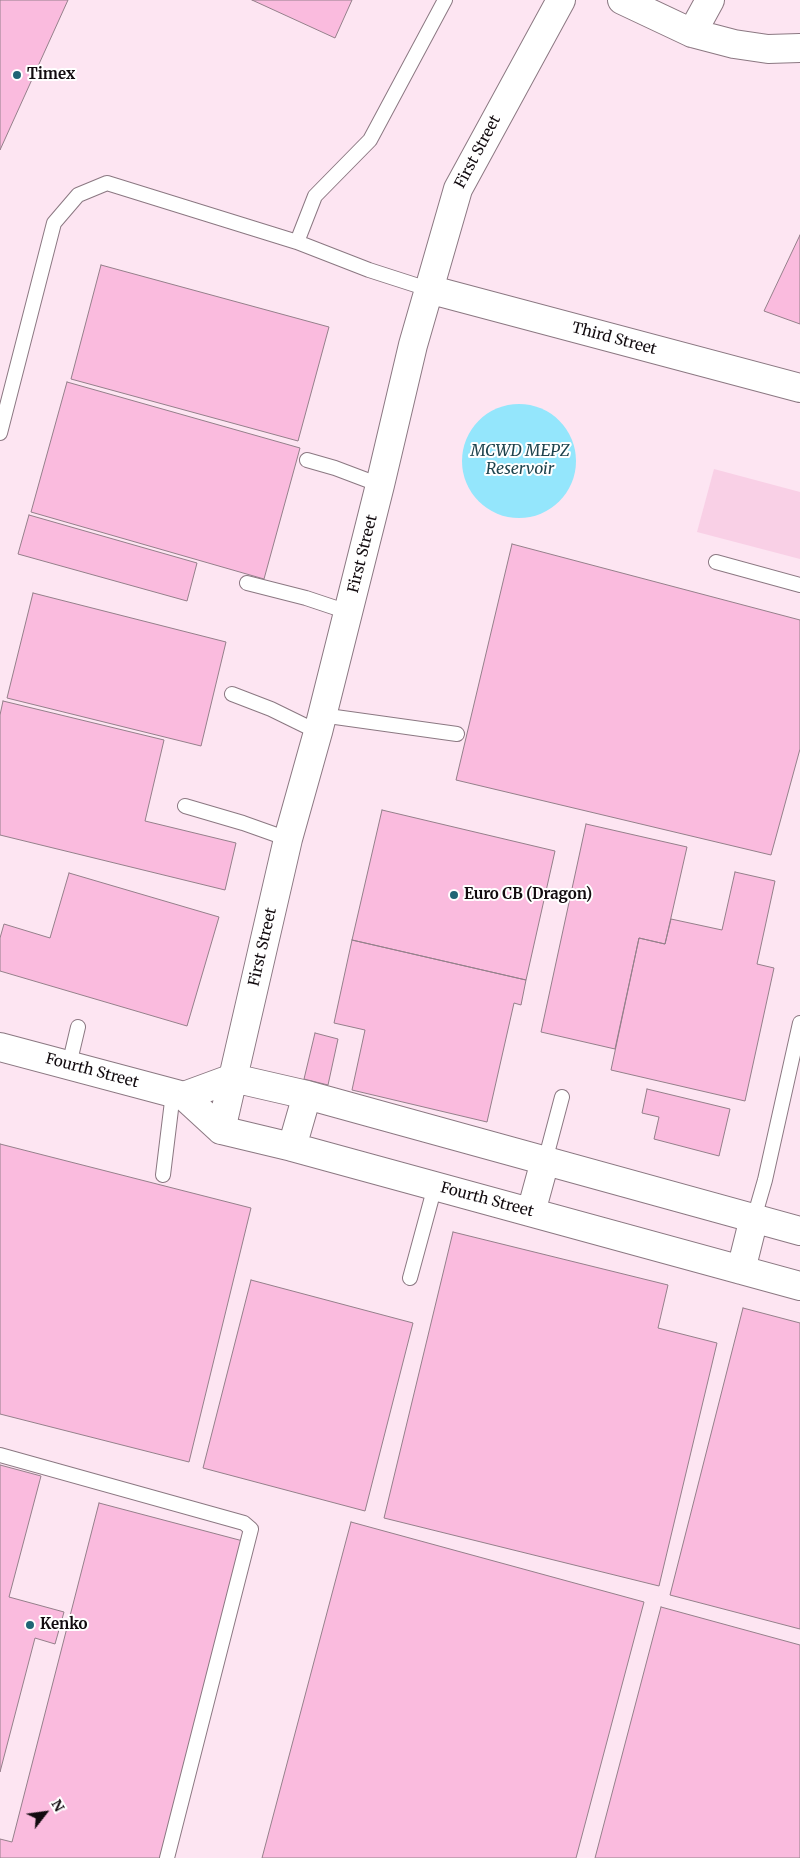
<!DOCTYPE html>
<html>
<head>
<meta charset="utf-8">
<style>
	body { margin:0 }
	#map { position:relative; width:800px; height:1858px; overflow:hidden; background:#fcf3f8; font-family:Merriweather,serif }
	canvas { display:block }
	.north { position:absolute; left:20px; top:1788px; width:50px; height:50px; -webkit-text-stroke:4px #fff; paint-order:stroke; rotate:60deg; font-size:14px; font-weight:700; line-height:20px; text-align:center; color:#120b0f }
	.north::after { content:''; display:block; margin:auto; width:18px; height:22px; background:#120b0f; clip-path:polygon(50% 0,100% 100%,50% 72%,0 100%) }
</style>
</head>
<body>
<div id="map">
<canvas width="800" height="1858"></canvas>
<div class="north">N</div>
</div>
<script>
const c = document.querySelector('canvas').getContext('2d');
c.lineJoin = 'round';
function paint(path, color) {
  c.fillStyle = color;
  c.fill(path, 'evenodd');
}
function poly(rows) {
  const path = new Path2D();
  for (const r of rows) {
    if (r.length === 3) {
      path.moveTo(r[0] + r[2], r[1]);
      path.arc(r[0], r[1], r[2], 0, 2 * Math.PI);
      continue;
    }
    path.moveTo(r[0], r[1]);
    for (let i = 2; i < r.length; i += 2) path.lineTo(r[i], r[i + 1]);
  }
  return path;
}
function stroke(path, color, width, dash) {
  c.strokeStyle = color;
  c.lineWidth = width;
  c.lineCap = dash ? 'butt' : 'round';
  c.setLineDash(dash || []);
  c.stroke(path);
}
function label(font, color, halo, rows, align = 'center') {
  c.font = font + ' Merriweather,serif';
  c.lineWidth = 4;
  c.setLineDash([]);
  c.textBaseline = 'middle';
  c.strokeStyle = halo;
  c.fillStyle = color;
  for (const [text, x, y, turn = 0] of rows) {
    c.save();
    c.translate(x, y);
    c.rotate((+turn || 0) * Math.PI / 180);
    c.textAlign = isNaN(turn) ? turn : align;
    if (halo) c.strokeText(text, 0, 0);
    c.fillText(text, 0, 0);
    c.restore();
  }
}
const built = poly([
	[0,0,800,0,800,1858,0,1858]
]);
const green = poly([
	[714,469,800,492,800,559,697,532]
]);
const water = poly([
	[519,461,57]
]);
const building = poly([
	[0,0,68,0,0,150,0,0],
	[252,0,352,0,335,38,252,0],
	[800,235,800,324,764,311,800,235],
	[101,265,329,327,298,441,71,379,101,265],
	[67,382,300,448,264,579,31,512,67,382],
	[29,515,197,563,187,601,18,554,29,515],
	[512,544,800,620,800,749,771,855,456,780,512,544],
	[33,593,226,642,201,746,7,698,33,593],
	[3,701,164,740,145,821,236,843,225,890,0,835,0,715,3,701],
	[382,810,555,851,526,980,352,940,382,810],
	[586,824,687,847,665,944,639,938,615,1049,541,1032,586,824],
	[735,872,775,881,757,964,774,968,745,1101,611,1070,639,938,665,944,671,919,722,930,735,872],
	[69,873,219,917,187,1026,0,971,0,938,4,924,50,938,69,873],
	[352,940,526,980,521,1005,514,1003,487,1122,352,1090,365,1030,334,1023,352,940],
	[315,1033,338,1039,328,1085,304,1079,315,1033],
	[647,1089,730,1109,719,1156,654,1139,659,1117,642,1113,647,1089],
	[0,1144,251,1208,189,1462,0,1414,0,1144],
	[453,1232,668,1285,658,1328,717,1343,659,1586,384,1518,453,1232],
	[251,1280,413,1323,365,1511,203,1468,251,1280],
	[743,1308,800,1323,800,1629,670,1595,743,1308],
	[0,1465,41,1476,9,1597,64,1612,55,1644,35,1638,0,1772,0,1465],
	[99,1503,243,1541,163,1858,0,1858,0,1839,12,1842,99,1503],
	[351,1522,644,1602,576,1858,262,1858,351,1522],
	[661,1607,800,1645,800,1858,595,1858,661,1607]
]);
const lane = poly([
	[297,242,315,196,370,140,445,0],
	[0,433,54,223,78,195,107,183,297,242,369,270,428,289],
	[307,460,335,468,380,485],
	[716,562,800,585],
	[247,583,306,598,348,612],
	[232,694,271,709,318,732],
	[321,715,457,734],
	[185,806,243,823,288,839],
	[69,1065,78,1027],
	[545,1161,562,1097],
	[163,1175,173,1093],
	[754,1218,765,1180,800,1023],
	[410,1278,435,1186],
	[0,1455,244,1523,251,1529,167,1858]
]);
const street = poly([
	[622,0,692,33,734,44,768,49,800,48],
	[692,33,710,0],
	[428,289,800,388],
	[0,1047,184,1096,221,1130,292,1147,800,1286],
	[184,1096,233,1078,307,1095,800,1231],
	[221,1130,288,839,318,732,380,485,413,345,458,189,561,0],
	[292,1147,307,1095],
	[531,1212,545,1161],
	[741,1270,754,1218]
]);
const markers = [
	[17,75,5,"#1f6575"],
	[454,895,5,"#1f6575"],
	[30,1625,5,"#1f6575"]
];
const poiNames = [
	["Timex",27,75],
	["Euro CB (Dragon)",464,895],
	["Kenko",40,1625]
];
const streetNames = [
	["First Street",478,152,-62],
	["Third Street",614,339,15],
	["First Street",363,554,-76],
	["First Street",263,947,-77],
	["Fourth Street",92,1071,15],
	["Fourth Street",487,1200,15]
];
const waterNames = [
	["MCWD MEPZ",520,451],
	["Reservoir",520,469]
];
paint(built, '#fde5f2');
paint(green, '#f9d0e6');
paint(water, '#94e6fc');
paint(building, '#fabbde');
stroke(building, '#95808b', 1);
stroke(lane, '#8b7882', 16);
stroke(street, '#8b7882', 30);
stroke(lane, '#fff', 14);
stroke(street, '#fff', 28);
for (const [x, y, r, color] of markers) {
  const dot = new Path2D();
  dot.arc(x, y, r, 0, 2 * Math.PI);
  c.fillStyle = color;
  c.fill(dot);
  stroke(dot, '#fff', 2);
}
label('bold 15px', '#120b0f', '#fff', poiNames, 'left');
label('15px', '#120b0f', '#fff', streetNames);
label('italic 16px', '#1d434d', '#fff', waterNames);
</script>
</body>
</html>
